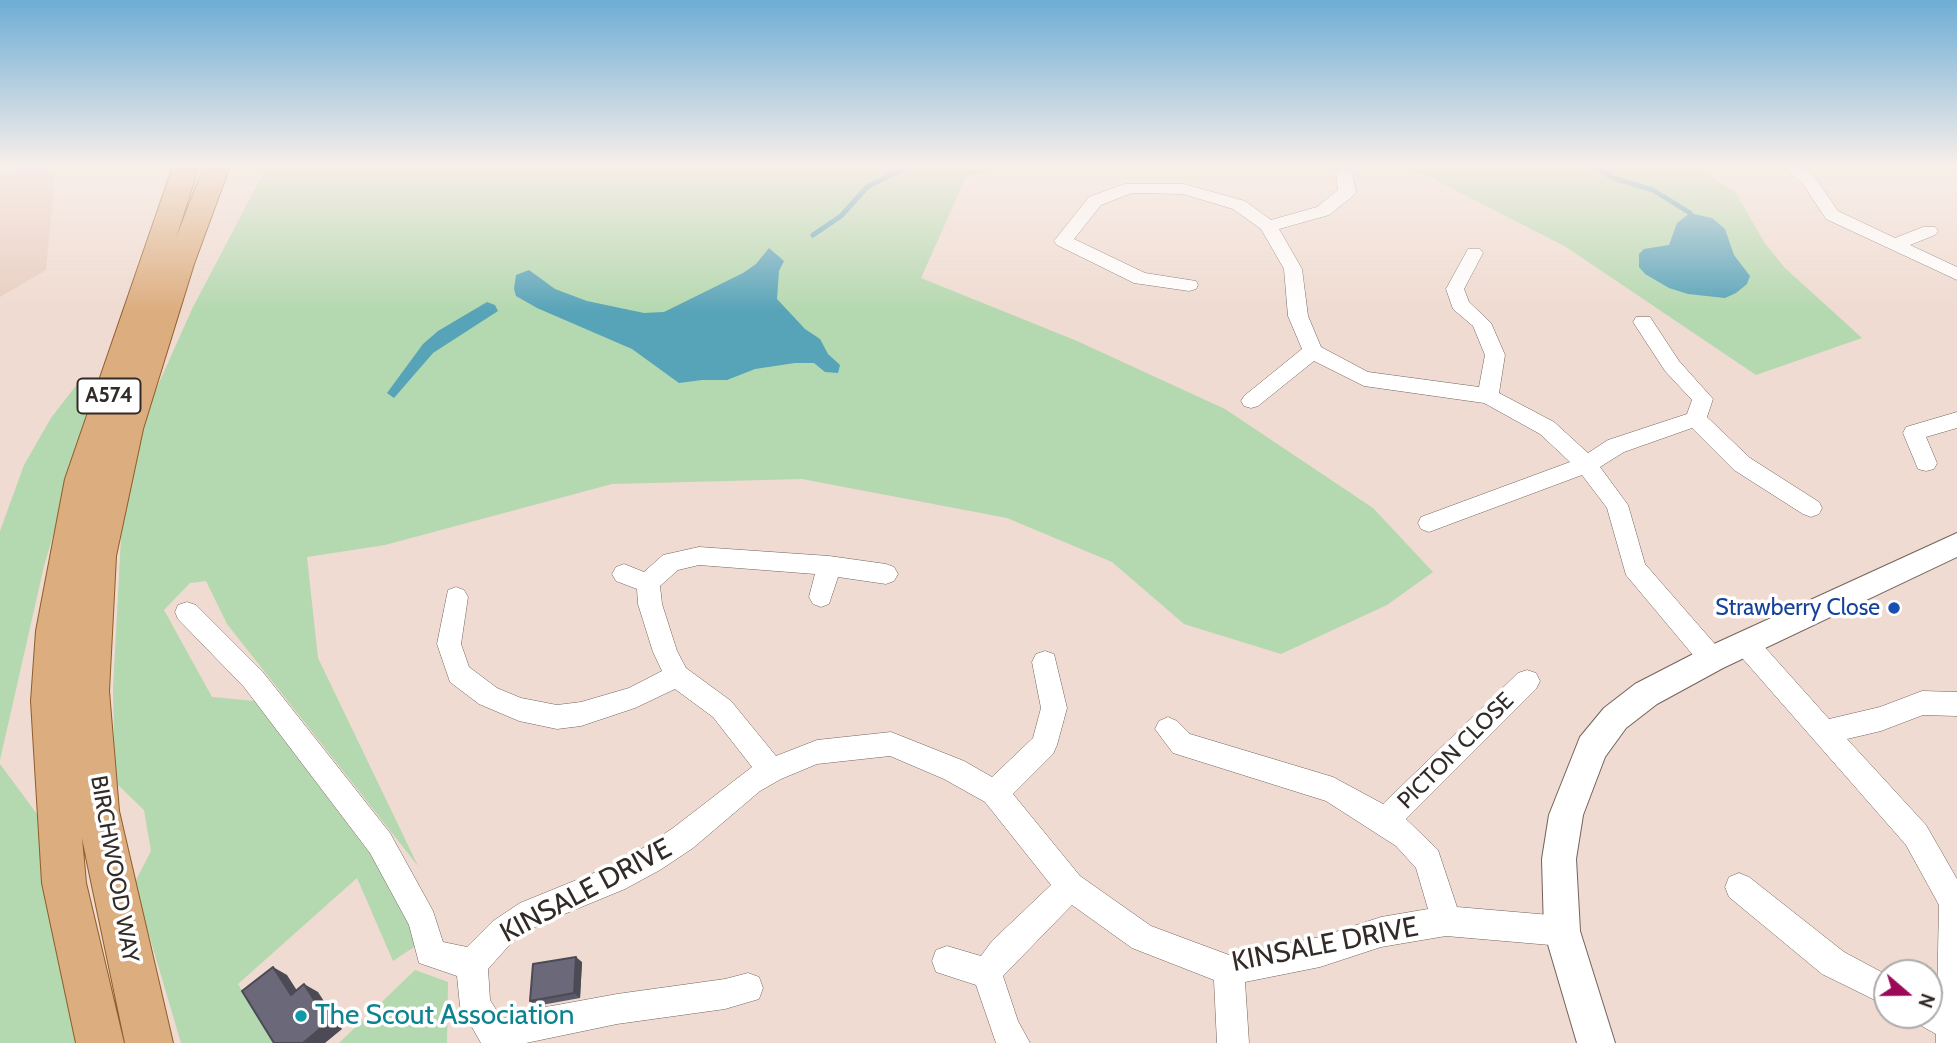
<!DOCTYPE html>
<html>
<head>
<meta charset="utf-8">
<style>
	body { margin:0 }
	#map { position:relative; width:1957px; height:1043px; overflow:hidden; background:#efdbd1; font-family:Cabin,sans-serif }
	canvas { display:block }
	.north { position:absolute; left:1873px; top:959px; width:70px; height:70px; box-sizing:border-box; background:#fff; border:2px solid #adaaa9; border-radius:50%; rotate:110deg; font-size:19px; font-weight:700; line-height:28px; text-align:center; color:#322b27 }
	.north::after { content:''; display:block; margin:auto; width:24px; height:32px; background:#9b0958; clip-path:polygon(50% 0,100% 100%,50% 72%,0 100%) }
</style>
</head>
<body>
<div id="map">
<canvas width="1957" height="1043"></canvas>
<div class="north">N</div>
</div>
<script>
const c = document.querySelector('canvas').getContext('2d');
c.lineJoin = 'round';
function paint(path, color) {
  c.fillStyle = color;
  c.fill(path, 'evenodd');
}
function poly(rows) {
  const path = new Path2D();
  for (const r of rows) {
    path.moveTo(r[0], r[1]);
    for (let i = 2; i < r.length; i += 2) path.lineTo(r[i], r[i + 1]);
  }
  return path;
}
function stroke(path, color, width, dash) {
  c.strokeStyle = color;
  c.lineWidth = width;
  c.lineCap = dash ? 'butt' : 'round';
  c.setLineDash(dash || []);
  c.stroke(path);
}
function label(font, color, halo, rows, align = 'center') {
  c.font = font + ' Cabin,sans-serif';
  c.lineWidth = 7;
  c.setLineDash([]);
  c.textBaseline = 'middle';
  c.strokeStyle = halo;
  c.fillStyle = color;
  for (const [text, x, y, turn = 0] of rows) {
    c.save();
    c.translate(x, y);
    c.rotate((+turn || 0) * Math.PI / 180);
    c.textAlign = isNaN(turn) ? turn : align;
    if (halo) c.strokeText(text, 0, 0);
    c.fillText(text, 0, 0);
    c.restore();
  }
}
const built = poly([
	[29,166,56,166,46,270,0,297,0,173]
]);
const green = poly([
	[267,166,1011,166,966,177,921,278,1077,341,1225,409,1373,508,1433,572,1387,605,1281,654,1184,624,1112,562,1007,518,802,479,612,484,385,545,307,557,318,658,418,866,227,624,206,581,190,583,164,610,212,697,255,701,380,867,420,943,393,961,357,878,238,984,273,1043,181,1043,134,884,151,851,144,810,115,782,113,689,122,519,141,423,193,307],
	[1389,166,1693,166,1735,191,1764,242,1785,268,1862,338,1756,375,1566,247,1422,173],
	[78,383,97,386,44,566,0,760,0,531,24,465,51,418],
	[0,764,37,814,83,1043,0,1043],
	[415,970,448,982,447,1043,339,1043]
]);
const water = poly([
	[1690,213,1712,218,1725,229,1734,255,1750,276,1747,284,1736,293,1725,298,1688,294,1669,288,1645,274,1639,267,1639,254,1644,249,1669,245,1677,223],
	[769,248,784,261,779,271,777,299,805,329,820,339,828,354,840,365,838,373,825,372,814,363,795,363,755,369,727,380,702,380,679,383,632,349,537,308,516,296,514,289,516,275,529,270,555,289,587,301,644,313,664,312,743,273,756,264],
	[487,302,495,305,498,311,433,353,394,398,387,393,423,344,438,331]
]);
const stream = poly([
	[1594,166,1613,178,1653,190,1690,213],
	[813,235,841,216,867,187,909,166]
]);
const minor = poly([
	[1783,166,1801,166,1815,177,1838,211,1895,238,1923,227,1935,227,1938,231,1935,235,1910,245,1957,267,1957,280,1826,219,1803,184,1783,166],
	[1344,168,1352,173,1356,192,1353,196,1329,215,1279,229,1302,269,1308,316,1321,347,1368,372,1479,387,1485,355,1473,326,1453,309,1446,289,1468,249,1480,249,1483,253,1464,289,1469,302,1491,323,1505,355,1499,393,1554,422,1588,453,1608,440,1687,414,1692,400,1665,371,1633,322,1636,317,1650,317,1679,361,1713,399,1707,417,1750,458,1819,502,1822,508,1819,514,1811,517,1803,514,1734,470,1692,428,1624,452,1600,467,1628,505,1645,564,1721,651,1725,659,1721,667,1712,670,1703,667,1626,575,1607,508,1582,475,1437,529,1429,532,1421,529,1418,523,1421,517,1570,462,1540,434,1484,403,1364,386,1314,361,1258,406,1251,408,1244,406,1241,401,1244,396,1302,349,1288,316,1284,269,1261,229,1233,209,1183,194,1132,193,1101,205,1074,239,1145,273,1196,281,1198,285,1196,289,1189,291,1134,283,1057,245,1054,241,1089,197,1124,184,1184,184,1245,201,1271,220,1317,207,1338,190,1336,173,1344,168],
	[1957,412,1957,428,1926,437,1937,463,1934,469,1926,471,1918,469,1903,433,1906,427,1957,412],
	[699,547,829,556,886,564,894,567,898,574,894,581,886,584,838,577,829,604,821,607,813,604,809,597,815,574,699,565,678,570,660,586,662,604,677,651,686,668,731,701,776,756,817,740,891,732,964,761,992,777,1033,738,1041,708,1032,662,1036,654,1045,651,1054,654,1067,708,1057,745,1053,754,1013,794,1080,876,1151,926,1229,955,1320,937,1381,917,1428,909,1416,868,1396,846,1326,801,1173,753,1155,729,1159,721,1168,717,1177,721,1190,734,1333,777,1383,804,1518,673,1527,670,1536,673,1540,681,1536,689,1406,819,1438,850,1457,907,1562,916,1572,921,1577,931,1572,941,1562,946,1446,936,1381,947,1320,967,1245,982,1249,1043,1217,1043,1214,980,1132,948,1072,905,1003,976,1018,1021,1030,1043,996,1043,976,985,936,972,932,961,936,950,947,946,981,956,992,941,1051,885,985,802,944,779,890,756,817,764,781,779,760,791,693,848,660,870,625,889,540,924,513,941,488,969,490,1000,502,1019,530,1010,617,994,725,979,748,973,759,977,763,988,759,999,725,1009,617,1024,526,1043,481,1043,460,1006,457,976,419,963,409,925,370,853,244,687,178,619,175,612,178,605,187,602,196,605,262,671,390,833,433,911,443,942,467,947,493,921,520,903,606,868,640,850,673,828,752,767,713,717,675,689,635,708,581,726,557,729,519,721,479,704,450,682,437,644,448,590,456,587,464,590,468,597,461,644,469,667,497,688,521,698,557,705,581,702,629,688,662,671,653,652,638,604,637,589,616,581,612,574,616,567,624,564,644,572,663,555,699,547],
	[1745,632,1754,635,1829,719,1880,707,1922,691,1957,692,1957,716,1923,715,1881,731,1847,739,1926,825,1957,879,1957,1043,1936,1043,1936,1034,1918,1024,1914,1015,1929,1015,1929,998,1937,1001,1939,905,1906,845,1736,651,1733,643,1736,635,1745,632],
	[1739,873,1749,877,1844,952,1887,975,1887,1006,1822,974,1729,897,1725,887,1729,877,1739,873]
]);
const tertiary = poly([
	[1957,533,1957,557,1723,668,1657,704,1626,728,1605,757,1583,815,1576,859,1580,931,1615,1043,1577,1043,1544,931,1542,859,1549,815,1580,737,1604,708,1635,684,1701,650,1957,533]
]);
const primary = poly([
	[173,166,199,166,176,238,204,166,230,166,194,264,143,429,116,556,109,691,119,811,173,1043,125,1043,82,838,86,883,124,1043,76,1043,42,883,31,701,36,631,65,479,173,166]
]);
const wall = poly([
	[582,962,580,998,536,1006,530,1001]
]);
const shadedWall = poly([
	[576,957,582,962,580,998,574,993],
	[273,967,287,975,305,1003,291,995],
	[304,984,318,992,342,1029,325,1043,303,1043]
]);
const building = poly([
	[576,957,574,993,530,1001,533,964,576,957],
	[273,967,291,995,304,984,328,1022,303,1043,274,1043,242,991,273,967]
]);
const markers = [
	[1894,608,7,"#1a4fb4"],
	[301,1016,7,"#0f9aa8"]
];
const shields = [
	[109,396,63]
];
const shieldNames = [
	["A574",109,396]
];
const transitNames = [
	["Strawberry Close",1880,608]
];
const streetNames = [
	["PICTON CLOSE",1456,751,-45],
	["BIRCHWOOD WAY",114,869,80]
];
const nearStreetnames = [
	["KINSALE DRIVE",586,891,-28],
	["KINSALE DRIVE",1325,945,-11]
];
const nearCulturenames = [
	["The Scout Association",315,1016]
];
paint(built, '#e8cdc0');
paint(green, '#b4d8af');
paint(water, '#57a3b8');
stroke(stream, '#57a3b8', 5);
stroke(minor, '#74635b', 1);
stroke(tertiary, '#74635b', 2);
stroke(primary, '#915c28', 2);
paint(minor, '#fff');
paint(tertiary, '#fff');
paint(primary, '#dcad7f');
paint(wall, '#5c5a68');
paint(shadedWall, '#4b4a55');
paint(building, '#6b6979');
stroke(building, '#4b4a55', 2);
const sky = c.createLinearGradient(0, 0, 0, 312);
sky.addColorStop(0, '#6eadd5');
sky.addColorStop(0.53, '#f8efea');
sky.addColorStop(1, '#f8efea00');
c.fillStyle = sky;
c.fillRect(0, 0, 1957, 312);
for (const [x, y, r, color] of markers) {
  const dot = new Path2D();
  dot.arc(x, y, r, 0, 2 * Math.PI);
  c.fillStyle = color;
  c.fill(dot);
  stroke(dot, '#fff', 2.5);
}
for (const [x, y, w] of shields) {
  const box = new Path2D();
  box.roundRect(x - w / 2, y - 17.5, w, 35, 5);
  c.fillStyle = '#fff';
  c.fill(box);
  stroke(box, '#322b27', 2);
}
label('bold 21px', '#322b27', null, shieldNames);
label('23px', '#164399', '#fff', transitNames, 'right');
label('23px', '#322b27', '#fff', streetNames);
label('28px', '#322b27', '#fff', nearStreetnames);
label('28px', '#0d838f', '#fff', nearCulturenames, 'left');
</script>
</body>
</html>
